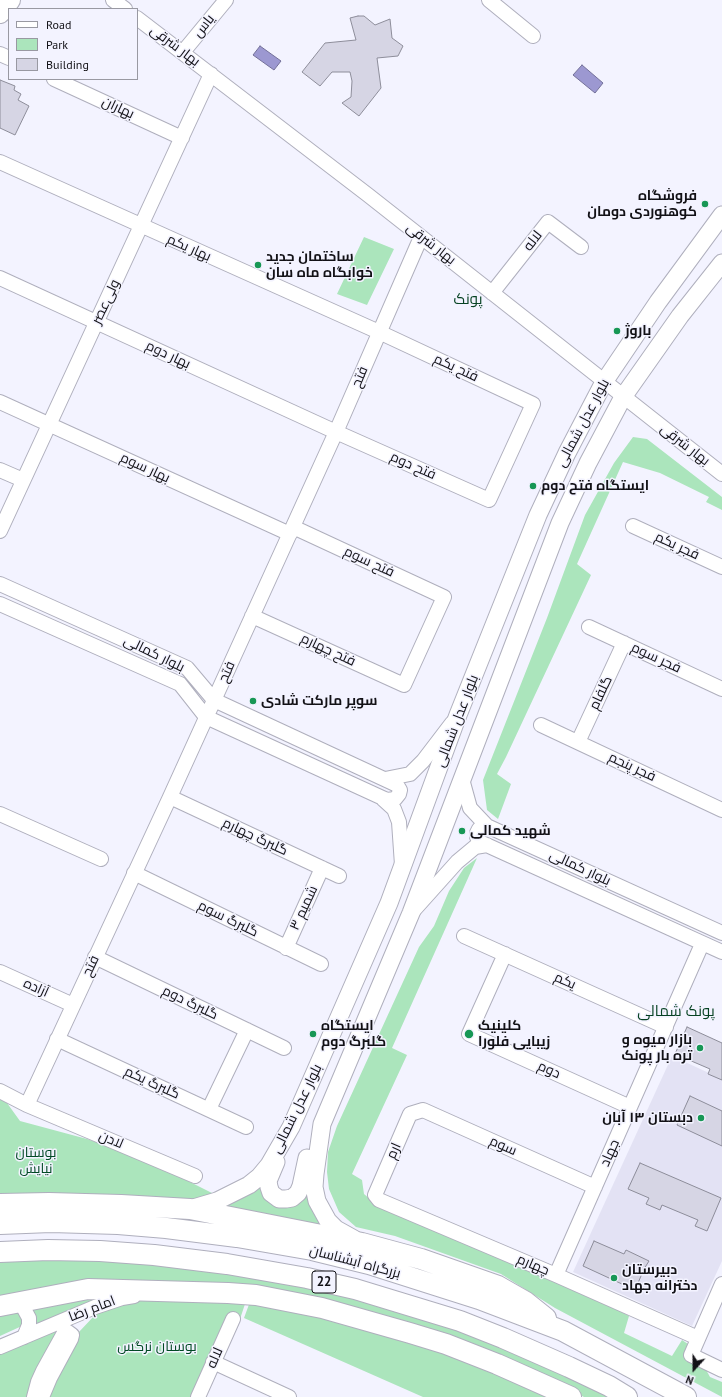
<!DOCTYPE html>
<html>
<head>
<meta charset="utf-8">
<style>
	body { margin:0 }
	#map { position:relative; width:722px; height:1397px; overflow:hidden; background:#f3f3ff; font-family:"PT Sans",sans-serif }
	canvas { display:block }
	.legend { position:absolute; left:8px; top:8px; width:130px; height:72px; box-sizing:border-box; background:#f3f3ff; border:1px solid #9999a2; margin:0; padding:5px 7px; list-style:none; font-size:12px; color:#121116 }
	.legend li { display:flex; align-items:center; gap:8px; height:20px }
	.legend b { width:20px; border:1px solid #9999a2 }
	.north { position:absolute; left:674px; top:1349px; width:40px; height:40px; -webkit-text-stroke:3px #f3f3ff; paint-order:stroke; rotate:201deg; font-size:11px; font-weight:700; line-height:16px; text-align:center; color:#121116 }
	.north::after { content:''; display:block; margin:auto; width:14px; height:18px; background:#121116; clip-path:polygon(50% 0,100% 100%,50% 72%,0 100%) }
</style>
</head>
<body>
<div id="map">
<canvas width="722" height="1397"></canvas>
<ul class="legend">
<li><b style="height:5px;background:#fff"></b>Road</li>
<li><b style="height:11px;background:#abe5bc"></b>Park</li>
<li><b style="height:11px;background:#d6d5e4"></b>Building</li>
</ul>
<div class="north">N</div>
</div>
<script>
const c = document.querySelector('canvas').getContext('2d');
c.lineJoin = 'round';
function paint(path, color) {
  c.fillStyle = color;
  c.fill(path, 'evenodd');
}
function poly(rows) {
  const path = new Path2D();
  for (const r of rows) {
    path.moveTo(r[0], r[1]);
    for (let i = 2; i < r.length; i += 2) path.lineTo(r[i], r[i + 1]);
  }
  return path;
}
function stroke(path, color, width, dash) {
  c.strokeStyle = color;
  c.lineWidth = width;
  c.lineCap = dash ? 'butt' : 'round';
  c.setLineDash(dash || []);
  c.stroke(path);
}
function label(font, color, halo, rows, align = 'center') {
  c.font = font + ' "PT Sans",Cairo,sans-serif';
  c.lineWidth = 3;
  c.setLineDash([]);
  c.textBaseline = 'middle';
  c.strokeStyle = halo;
  c.fillStyle = color;
  for (const [text, x, y, turn = 0] of rows) {
    c.save();
    c.translate(x, y);
    c.rotate((+turn || 0) * Math.PI / 180);
    c.textAlign = isNaN(turn) ? turn : align;
    if (halo) c.strokeText(text, 0, 0);
    c.fillText(text, 0, 0);
    c.restore();
  }
}
const built = poly([
	[672,1056,722,1079,722,1261,692,1326,573,1272]
]);
const green = poly([
	[364,237,394,249,367,305,337,294],
	[633,437,647,439,722,497,722,510,706,502,709,497,660,473,623,462,577,564,591,575,506,757,497,774,511,784,498,819,487,810,483,780,547,618,585,515,614,463],
	[477,858,392,1048,407,1055,352,1174,362,1180,364,1194,377,1205,587,1293,629,1316,624,1333,672,1356,682,1340,688,1344,693,1359,704,1366,710,1377,722,1382,722,1397,555,1308,501,1274,395,1236,356,1227,339,1212,329,1189,327,1172,328,1152,337,1126,419,947,434,926,449,891,464,868],
	[0,1099,7,1103,20,1121,87,1139,146,1160,216,1195,191,1200,0,1197],
	[258,1184,263,1194,309,1189,325,1226,204,1210],
	[59,1259,160,1263,328,1290,433,1321,516,1353,610,1397,584,1397,570,1390,226,1285,0,1300,0,1260],
	[117,1293,32,1329,36,1321,36,1317,32,1308],
	[247,1298,240,1319,228,1315,190,1397,44,1397,78,1333,95,1315,102,1310,131,1299],
	[251,1299,433,1345,559,1397,423,1397,244,1318],
	[22,1311,24,1325,0,1336,0,1312],
	[69,1323,32,1397,0,1397,0,1354]
]);
const water = poly([
	[260,46,281,61,274,70,253,55,260,46],
	[582,65,603,83,595,93,573,75,582,65]
]);
const building = poly([
	[358,16,364,16,375,25,390,19,392,38,403,46,398,56,377,58,381,88,359,116,342,103,351,97,352,81,350,72,332,72,320,86,302,72,325,43,356,40,350,18,358,16],
	[0,80,15,86,14,90,21,94,18,100,29,106,15,135,0,128,0,80],
	[687,1027,722,1043,722,1080,708,1074,710,1069,675,1054,687,1027],
	[690,1096,722,1111,722,1146,677,1125,690,1096],
	[640,1163,721,1198,707,1231,695,1226,698,1220,662,1205,660,1210,646,1204,649,1198,628,1189,640,1163],
	[594,1241,624,1254,626,1250,649,1261,644,1269,635,1290,583,1266,594,1241]
]);
const minor = poly([
	[113,0,125,9],
	[489,0,533,36],
	[137,18,368,195,722,474],
	[183,52,226,0],
	[0,54,9,58],
	[54,79,182,138],
	[0,162,379,332,533,404,489,500,336,432,0,278],
	[492,293,548,222,581,247],
	[0,402,290,534],
	[0,470,23,480],
	[633,526,722,567],
	[0,531,211,74],
	[0,584,187,668,214,700,397,785,400,790,399,794,395,799,387,800,206,717,180,684,0,604],
	[252,616,404,685,444,597,293,527],
	[589,627,722,689],
	[541,725,722,810],
	[578,742,624,643],
	[385,779,410,774,423,761,452,723],
	[462,779,470,808,487,826,722,933],
	[170,797,339,876],
	[383,799,394,809,399,822,402,865],
	[0,814,101,859],
	[487,826,479,829,477,833,477,837,480,842,722,952],
	[134,873,321,964],
	[414,910,457,862,475,847,487,845],
	[464,936,666,1027],
	[286,948,322,868],
	[505,954,469,1034,630,1107],
	[95,957,284,1048],
	[0,972,73,1005],
	[57,1039,246,1127],
	[0,1091,27,1105,195,1176],
	[27,1105,170,797,336,432,421,237],
	[209,1109,247,1030],
	[595,1187,423,1110,410,1114,375,1195,379,1200,556,1275,698,1338],
	[556,1275,702,944],
	[722,1284,691,1355,722,1370],
	[15,1303,23,1307,29,1318,29,1325,24,1337],
	[0,1347,95,1307,122,1298,134,1296],
	[213,1362,289,1397],
	[34,1397,38,1382,43,1371,64,1333,68,1332,72,1335,71,1339,50,1378,42,1397],
	[198,1397,233,1319]
]);
const major = poly([
	[276,1162,268,1181,269,1187,271,1193,279,1199,286,1199,292,1198,298,1193,301,1186,307,1158],
	[190,1209,217,1201,249,1185,259,1177,269,1165,291,1127,389,903,458,715,538,515,567,453,604,382,658,302,722,215],
	[354,1239,336,1229,328,1221,317,1201,314,1187,315,1174,322,1124,411,913,560,523,588,463,623,397,680,316,722,263]
]);
const highway = poly([
	[0,13,10,0],
	[0,1204,49,1203,121,1205,190,1209,362,1243,421,1259,498,1286,526,1302,546,1318],
	[0,1224,51,1222,118,1224,166,1228,237,1237,312,1250,369,1264,479,1299,563,1331,686,1397],
	[0,1252,48,1250,100,1251,154,1255,227,1264,307,1278,355,1289,460,1321,503,1338,569,1367,609,1386,627,1397],
	[0,1306,88,1289,228,1293,256,1295,322,1308,410,1333,446,1344,497,1364,571,1397]
]);
const markers = [
	[705,204,4,"#179755"],
	[258,265,4,"#179755"],
	[617,331,4,"#179755"],
	[533,486,4,"#179755"],
	[253,701,4,"#179755"],
	[462,831,4,"#179755"],
	[313,1034,4,"#179755"],
	[469,1034,5,"#179755"],
	[700,1048,4,"#179755"],
	[701,1118,4,"#179755"],
	[614,1278,4,"#179755"]
];
const shields = [
	[324,1282,24]
];
const shieldNames = [
	["22",324,1282]
];
const streetNames = [
	["یاس",204,26,-51],
	["بهار شرقی",175,46,37],
	["بهاران",118,108,25],
	["لاله",533,241,-52],
	["بهار شرقی",431,244,38],
	["بهار یکم",189,248,24],
	["ولی‌عصر",106,302,-65],
	["بهار دوم",168,355,25],
	["فتح یکم",456,368,25],
	["فتح",360,377,-67],
	["بلوار عدل شمالی",583,423,-62],
	["بهار شرقی",685,445,38],
	["فتح دوم",413,466,24],
	["بهار سوم",145,468,25],
	["فجر یکم",677,546,25],
	["فتح سوم",369,562,25],
	["فتح چهارم",328,650,25],
	["بلوار کمالی",154,654,26],
	["فجر سوم",656,658,25],
	["فتح",227,672,-66],
	["گلفام",601,693,-65],
	["بلوار عدل شمالی",457,721,-69],
	["فجر پنجم",632,767,25],
	["گلبرگ چهارم",255,837,25],
	["بلوار کمالی",580,868,25],
	["شمیم ۳",304,908,-65],
	["گلبرگ سوم",228,919,26],
	["فتح",91,966,-65],
	["یکم",565,981,24],
	["آزاده",36,988,24],
	["گلبرگ دوم",190,1003,26],
	["دوم",549,1070,24],
	["گلبرگ یکم",152,1083,25],
	["بلوار عدل شمالی",297,1109,-64],
	["لادن",111,1140,23],
	["سوم",503,1146,24],
	["ارم",394,1151,-66],
	["جهاد",610,1153,-66],
	["بزرگراه آبشناسان",355,1262,15],
	["چهارم",533,1265,23],
	["امام رضا",92,1309,-21],
	["لاله",215,1358,-66]
];
const poiNames = [
	["فروشگاه",697,196,"right"],
	["کوهنوردی دومان",697,212,"right"],
	["ساختمان جدید",266,257],
	["خوابگاه ماه سان",266,273],
	["باروژ",625,331],
	["ایستگاه فتح دوم",541,486],
	["سوپر مارکت شادی",261,701],
	["شهید کمالی",470,831],
	["ایستگاه",321,1026],
	["گلبرگ دوم",321,1042],
	["کلینیک",478,1026],
	["زیبایی فلورا",478,1042],
	["بازار ميوه و",692,1040,"right"],
	["تره بار پونک",692,1056,"right"],
	["دبستان ۱۳ آبان",693,1118,"right"],
	["دبیرستان",622,1270],
	["دخترانه جهاد",622,1286]
];
const parkNames = [
	["بوستان",36,1153],
	["نیایش",36,1169],
	["بوستان نرگس",157,1347]
];
const neighbourhoodNames = [
	["پونک",468,300],
	["پونک شمالی",676,1012]
];
paint(built, '#e3e2f4');
paint(green, '#abe5bc');
paint(water, '#9c98d1');
stroke(water, '#737099', 1);
paint(building, '#d6d5e4');
stroke(building, '#8d8d9a', 1);
stroke(minor, '#afafbd', 16);
stroke(major, '#afafbd', 19);
stroke(highway, '#afafbd', 22);
stroke(minor, '#fff', 14);
stroke(major, '#fff', 17);
stroke(highway, '#fff', 20);
for (const [x, y, r, color] of markers) {
  const dot = new Path2D();
  dot.arc(x, y, r, 0, 2 * Math.PI);
  c.fillStyle = color;
  c.fill(dot);
  stroke(dot, '#f3f3ff', 1.5);
}
for (const [x, y, w] of shields) {
  const box = new Path2D();
  box.roundRect(x - w / 2, y - 11, w, 22, 3);
  c.fillStyle = '#f3f3ff';
  c.fill(box);
  stroke(box, '#121116', 1);
}
label('bold 13px', '#121116', null, shieldNames);
label('14px', '#121116', '#f3f3ff', streetNames);
label('bold 14px', '#121116', '#f3f3ff', poiNames, 'left');
label('14px', '#004924', '#f3f3ff', parkNames);
label('15px', '#064222', '#f3f3ff', neighbourhoodNames);
</script>
</body>
</html>
